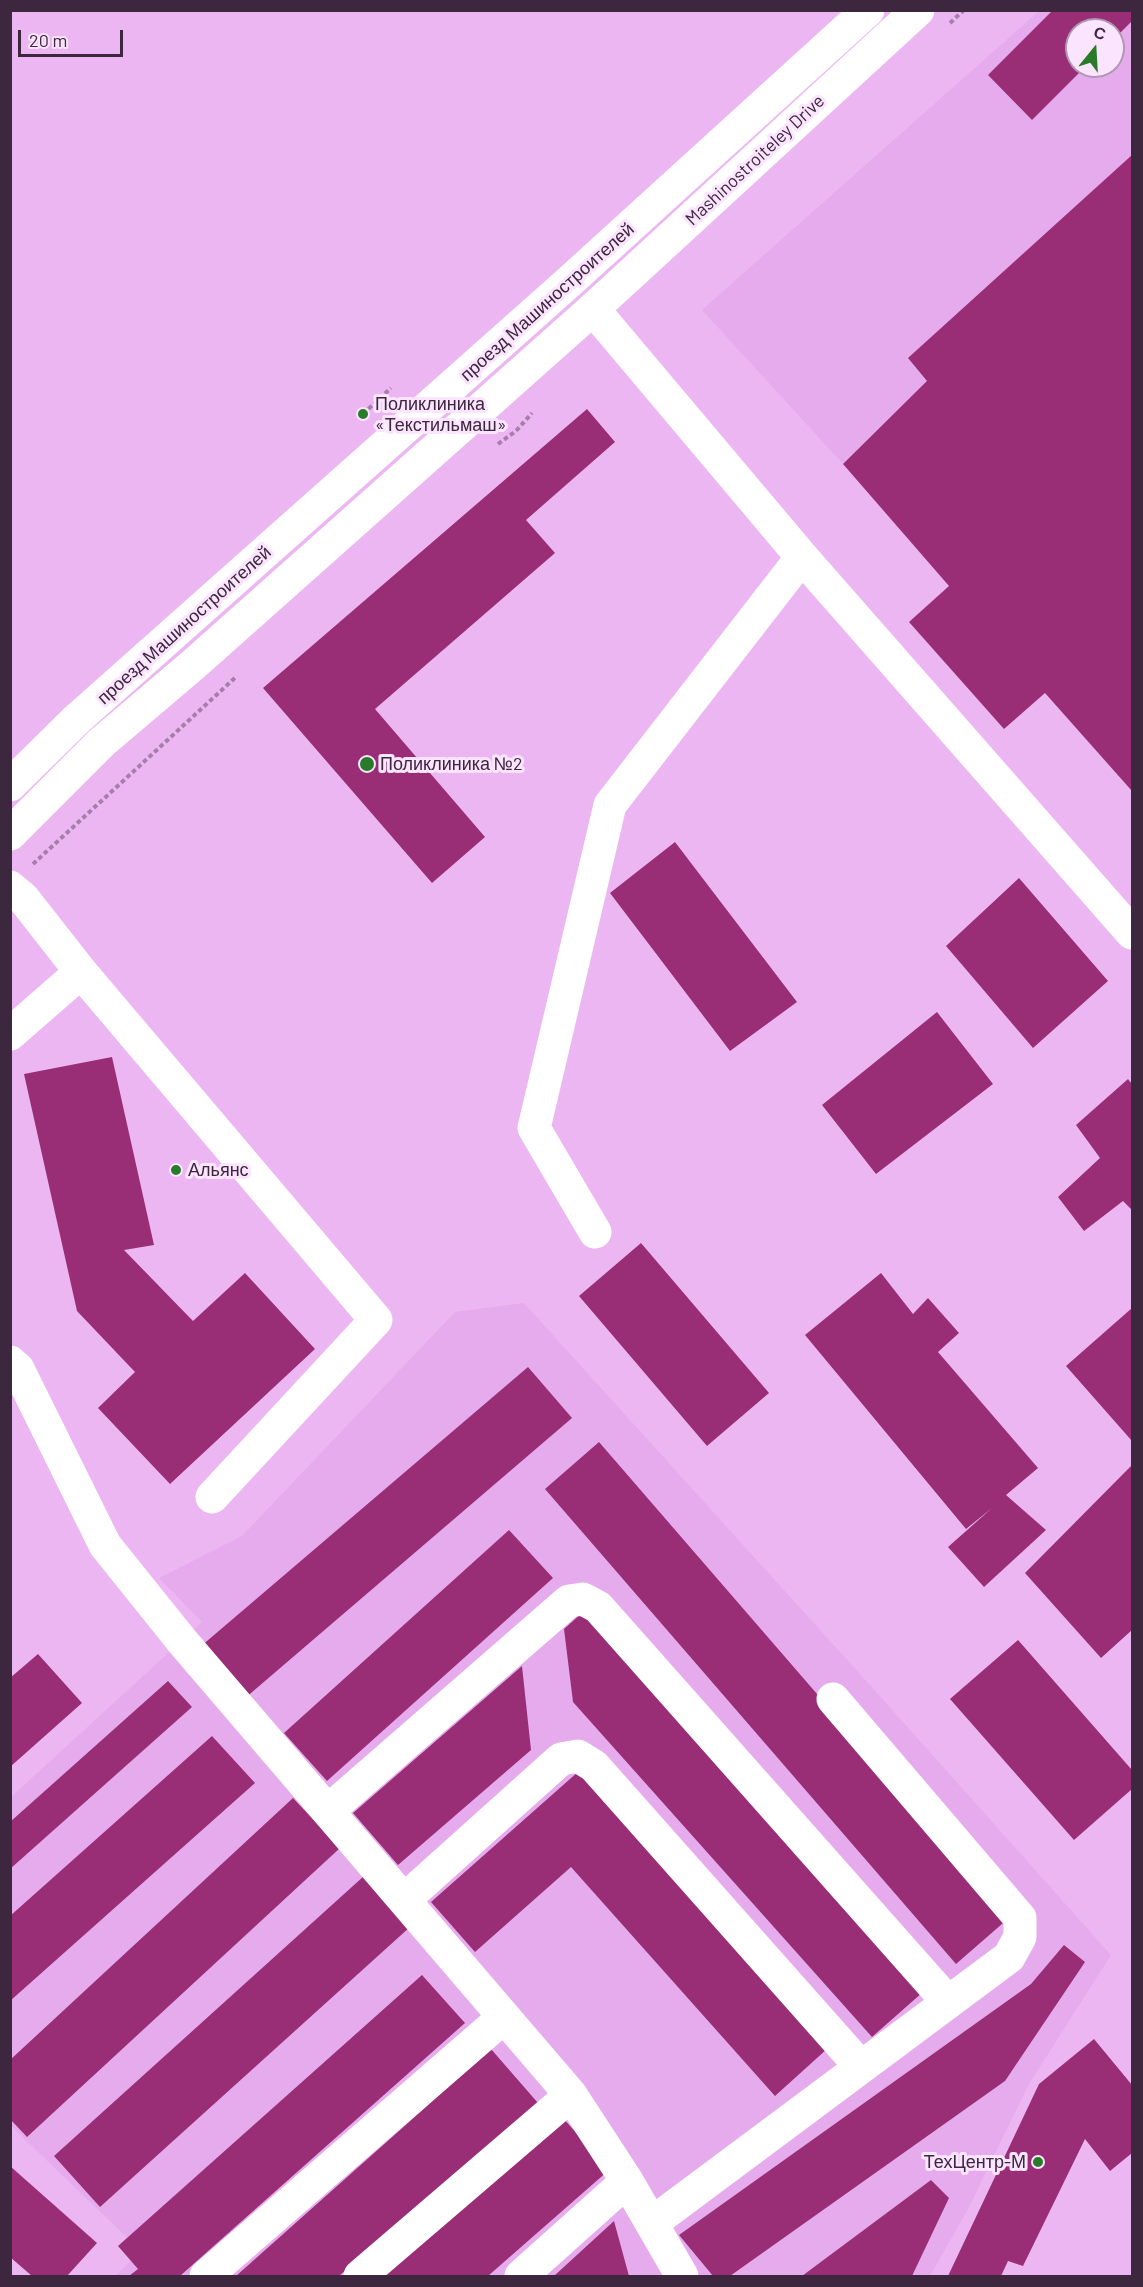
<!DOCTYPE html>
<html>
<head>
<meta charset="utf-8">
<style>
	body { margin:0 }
	#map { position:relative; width:1143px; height:2287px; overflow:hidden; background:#ecb6f2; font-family:Barlow,sans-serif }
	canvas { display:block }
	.frame { position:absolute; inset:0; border:12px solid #3d273f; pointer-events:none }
	.north { position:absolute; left:1065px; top:18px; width:60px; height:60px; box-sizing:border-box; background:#fbe4fd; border:2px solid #af98b1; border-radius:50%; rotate:18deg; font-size:16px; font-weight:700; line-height:24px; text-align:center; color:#3d273f }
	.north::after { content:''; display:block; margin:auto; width:21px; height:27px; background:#287b28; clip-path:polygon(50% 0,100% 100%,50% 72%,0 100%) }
	.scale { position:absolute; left:18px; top:30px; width:105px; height:27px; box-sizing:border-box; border:3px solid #3d273f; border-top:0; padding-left:8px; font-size:18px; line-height:21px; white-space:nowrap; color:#3d273f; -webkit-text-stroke:4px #fbe4fd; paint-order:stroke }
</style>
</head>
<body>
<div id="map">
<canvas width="1143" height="2287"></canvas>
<div class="frame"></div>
<div class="north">С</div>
<div class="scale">20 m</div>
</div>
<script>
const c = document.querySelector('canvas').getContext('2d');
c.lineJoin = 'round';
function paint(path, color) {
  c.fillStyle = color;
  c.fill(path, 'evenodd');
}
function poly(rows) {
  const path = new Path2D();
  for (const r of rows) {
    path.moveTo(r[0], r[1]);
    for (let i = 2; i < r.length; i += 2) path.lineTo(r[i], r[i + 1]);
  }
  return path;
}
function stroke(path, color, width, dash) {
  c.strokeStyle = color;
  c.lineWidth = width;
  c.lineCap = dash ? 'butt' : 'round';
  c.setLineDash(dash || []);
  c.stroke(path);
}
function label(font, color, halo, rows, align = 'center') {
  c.font = font + ' Barlow,sans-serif';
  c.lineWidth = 6;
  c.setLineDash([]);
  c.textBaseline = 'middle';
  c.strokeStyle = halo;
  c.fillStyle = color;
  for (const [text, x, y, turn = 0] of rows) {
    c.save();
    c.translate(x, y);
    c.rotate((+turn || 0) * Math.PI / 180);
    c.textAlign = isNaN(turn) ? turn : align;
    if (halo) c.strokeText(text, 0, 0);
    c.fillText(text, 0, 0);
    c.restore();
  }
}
const built = poly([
	[1039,11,1132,11,1132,791,843,464,702,310],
	[1077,30,1113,30,1113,66,1077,66],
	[524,1303,878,1694,1111,1955,1029,2084,968,2209,930,2276,115,2276,141,2251,11,2126,11,1797,202,1622,159,1578,242,1536,455,1312]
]);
const building = poly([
	[1053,10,1132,10,1132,21,1113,40,1113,30,1077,30,1077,66,1086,66,1032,120,988,75],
	[1132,155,1132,791,1045,693,1004,729,909,622,949,586,843,464,927,381,908,358],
	[587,409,615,442,526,520,555,553,375,709,485,837,432,883,263,688],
	[675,842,797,1002,730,1051,610,893],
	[1019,878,1108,981,1033,1048,946,946],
	[937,1012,993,1084,876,1174,822,1105],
	[112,1057,154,1245,124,1250,193,1321,245,1273,315,1349,170,1484,98,1408,135,1372,77,1311,24,1074],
	[1128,1079,1132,1084,1132,1210,1123,1201,1084,1231,1058,1197,1100,1158,1076,1125],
	[641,1243,769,1393,707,1446,579,1296],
	[881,1273,913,1314,928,1298,959,1333,938,1352,1038,1468,1006,1495,1046,1530,984,1587,948,1547,992,1508,966,1529,805,1335],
	[1132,1308,1132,1441,1066,1366],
	[528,1367,572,1418,244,1699,200,1647],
	[599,1442,1010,1917,956,1964,545,1489],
	[1132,1465,1132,1630,1101,1658,1025,1573],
	[509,1530,553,1578,327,1781,284,1733],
	[583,1612,923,1992,872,2037,573,1702,564,1629],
	[1018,1640,1132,1770,1132,1789,1074,1840,950,1699],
	[38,1654,82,1703,10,1767,10,1678],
	[522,1666,531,1750,398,1865,353,1813],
	[168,1681,192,1707,10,1869,10,1822],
	[212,1736,255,1783,10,2001,10,1916],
	[579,1771,827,2049,775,2096,571,1867,475,1952,431,1902],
	[293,1798,340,1848,27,2137,10,2119,10,2060],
	[364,1876,410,1927,100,2207,54,2156],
	[1064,1945,1085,1962,1005,2081,730,2276,713,2276,679,2235,1031,1984],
	[422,1975,465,2023,180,2276,129,2276,138,2269,118,2246],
	[1094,2039,1132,2085,1132,2153,1110,2171,1085,2139,1023,2266,1008,2261,1001,2276,948,2276,1039,2084],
	[491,2049,538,2103,339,2276,236,2276],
	[563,2118,609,2170,488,2276,382,2276],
	[10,2166,97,2243,67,2276,32,2276,10,2257],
	[931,2180,949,2198,912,2276,802,2276],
	[614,2221,629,2276,554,2276]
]);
const path = poly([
	[950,23,964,10],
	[363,414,391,388],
	[498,444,516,431,532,413],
	[33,864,237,676]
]);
const minor = poly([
	[593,309,802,557,1132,933],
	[10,887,23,898,81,972,376,1320,212,1497],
	[10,1034,81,972],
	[595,1232,534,1128,610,805,802,557],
	[10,1362,18,1369,105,1545,182,1641,571,2095,627,2181,682,2276],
	[328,1811,569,1601,583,1599,598,1607,948,2002],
	[404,1900,561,1759,578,1756,594,1766,861,2067],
	[652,2223,1009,1957,1020,1937,1020,1918,833,1699],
	[206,2276,504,2017],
	[360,2276,571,2095],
	[521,2276,627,2181]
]);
const major = poly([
	[10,785,76,720,570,281,868,10],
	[10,834,101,743,194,664,593,309,918,10]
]);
const markers = [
	[363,414,6,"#287b28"],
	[367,764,8,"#287b28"],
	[176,1170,6,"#287b28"],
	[1038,2162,6,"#287b28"]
];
const streetNames = [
	["Mashinostroiteley Drive",755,160,-43],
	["проезд Машиностроителей",547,302,-42],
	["проезд Машиностроителей",184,625,-42]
];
const poiNames = [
	["Поликлиника",375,404],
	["«Текстильмаш»",375,425],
	["Поликлиника №2",380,764],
	["Альянс",188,1170],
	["ТехЦентр-М",1026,2162,"right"]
];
paint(built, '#e6abed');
paint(building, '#992e77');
stroke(path, '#a77eab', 4, [4.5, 3]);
stroke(minor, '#fff', 33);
stroke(major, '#fff', 33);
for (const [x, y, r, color] of markers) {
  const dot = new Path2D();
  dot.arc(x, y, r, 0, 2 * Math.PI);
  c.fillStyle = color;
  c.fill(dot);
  stroke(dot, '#fbe4fd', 2);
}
label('18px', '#3d273f', '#fbe4fd', streetNames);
label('18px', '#3d273f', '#fbe4fd', poiNames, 'left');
</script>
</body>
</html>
